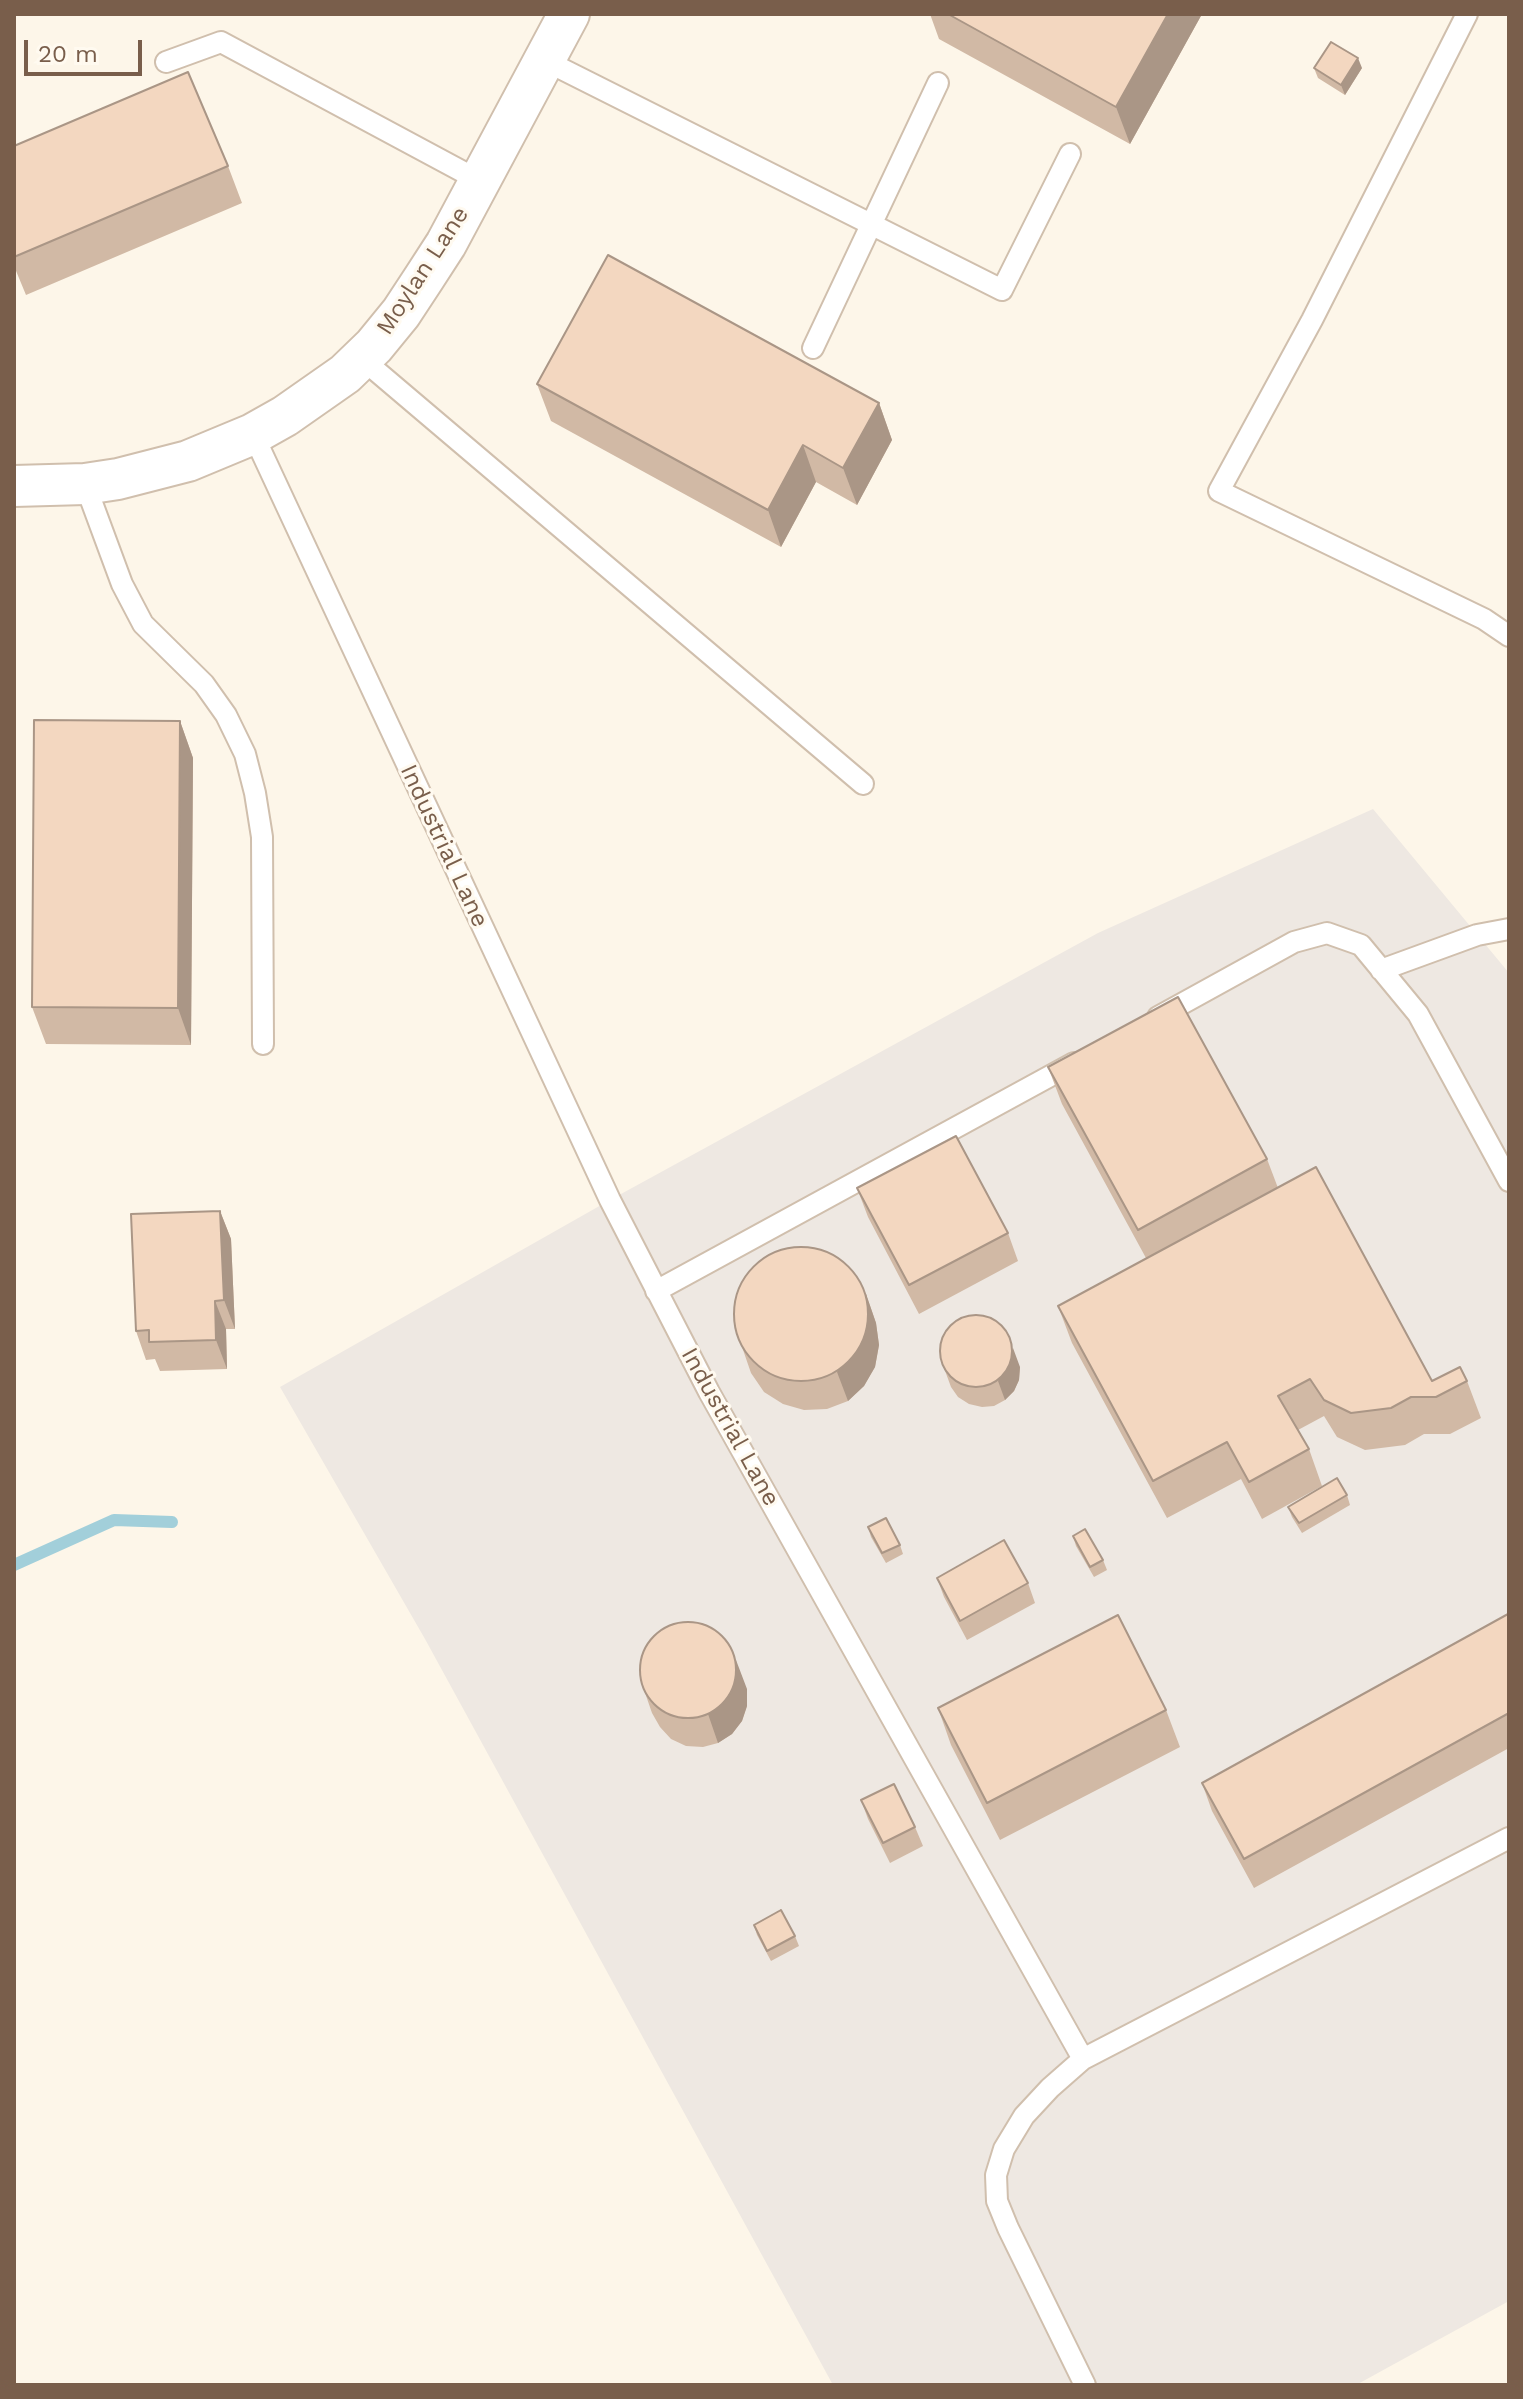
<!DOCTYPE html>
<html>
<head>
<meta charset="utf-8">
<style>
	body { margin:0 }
	#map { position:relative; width:1523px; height:2399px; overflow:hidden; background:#fdf6e9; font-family:"Work Sans",sans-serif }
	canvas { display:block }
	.frame { position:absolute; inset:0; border:16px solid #795e4b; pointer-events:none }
	.scale { position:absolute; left:24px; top:40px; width:118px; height:36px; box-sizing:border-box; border:4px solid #795e4b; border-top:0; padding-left:10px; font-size:24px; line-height:28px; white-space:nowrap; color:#795e4b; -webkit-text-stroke:6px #fffaf0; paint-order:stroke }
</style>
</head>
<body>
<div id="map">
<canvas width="1523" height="2399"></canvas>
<div class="frame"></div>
<div class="scale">20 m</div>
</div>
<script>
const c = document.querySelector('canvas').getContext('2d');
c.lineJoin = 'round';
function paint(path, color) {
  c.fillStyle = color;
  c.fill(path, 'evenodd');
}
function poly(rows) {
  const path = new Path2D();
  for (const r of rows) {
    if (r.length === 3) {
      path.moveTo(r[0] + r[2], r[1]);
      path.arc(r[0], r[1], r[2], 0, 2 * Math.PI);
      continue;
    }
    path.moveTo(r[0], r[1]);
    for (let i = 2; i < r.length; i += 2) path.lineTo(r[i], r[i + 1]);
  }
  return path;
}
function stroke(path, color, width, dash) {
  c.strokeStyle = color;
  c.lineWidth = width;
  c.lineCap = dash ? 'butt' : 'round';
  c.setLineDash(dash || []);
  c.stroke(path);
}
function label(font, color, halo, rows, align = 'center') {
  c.font = font + ' "Work Sans",sans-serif';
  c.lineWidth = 6;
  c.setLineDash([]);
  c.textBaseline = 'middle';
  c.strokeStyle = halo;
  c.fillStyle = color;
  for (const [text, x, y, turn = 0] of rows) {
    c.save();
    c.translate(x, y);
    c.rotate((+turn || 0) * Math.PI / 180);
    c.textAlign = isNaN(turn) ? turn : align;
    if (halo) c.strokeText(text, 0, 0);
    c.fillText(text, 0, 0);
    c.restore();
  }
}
const industrial = poly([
	[1373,809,1509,973,1509,2301,1356,2385,833,2385,425,1639,280,1387,610,1200,1098,933]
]);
const stream = poly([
	[14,1565,114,1520,172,1522]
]);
const service = poly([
	[1467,14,1312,320,1219,491,1484,619,1509,636],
	[544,60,1002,290,1070,154],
	[166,62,221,42,480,181],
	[813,348,938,83],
	[361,358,863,784],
	[253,434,610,1200,709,1392,1083,2059,1050,2088,1024,2116,1004,2149,996,2175,997,2201,1008,2228,1085,2385],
	[85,484,122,584,143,624,204,684,226,715,245,754,255,793,262,837,263,1044],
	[1381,970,1477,935,1509,929],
	[1158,1017,1294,942,1327,933,1361,945,1418,1014,1509,1181],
	[656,1291,1074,1063],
	[1083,2059,1509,1838]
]);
const minor = poly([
	[14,486,85,484,118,479,188,461,253,434,285,416,345,374,374,346,401,313,424,278,446,244,569,14]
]);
const wall = poly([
	[930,14,1202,14,1130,144,939,39],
	[1314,68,1362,68,1345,95,1318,78],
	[14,146,228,166,242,203,26,295,14,266],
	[537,384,879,403,892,440,857,505,816,482,781,547,551,421],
	[180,721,193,758,191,1045,46,1044,32,1007],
	[1048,1067,1267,1159,1278,1188,1432,1381,1467,1381,1481,1418,1450,1434,1424,1434,1405,1445,1365,1450,1337,1437,1324,1416,1298,1430,1309,1449,1322,1486,1262,1519,1241,1479,1167,1518,1072,1343,1058,1306,1146,1258,1062,1104],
	[857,1188,1008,1233,1018,1261,919,1314,868,1217],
	[220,1211,231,1239,235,1329,226,1329,227,1369,160,1371,155,1359,146,1360,136,1331],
	[866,1294,876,1323,879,1345,875,1367,864,1386,848,1401,827,1409,804,1410,783,1404,764,1392,751,1373,741,1344],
	[940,1357,1020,1367,1019,1380,1014,1391,1005,1400,994,1406,982,1407,969,1404,958,1397,951,1387],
	[1347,1495,1350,1505,1302,1533,1292,1517,1288,1507],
	[868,1527,900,1545,903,1554,886,1563,871,1537],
	[1073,1536,1103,1560,1107,1570,1094,1577,1076,1546],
	[937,1578,1028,1583,1035,1603,967,1640,944,1597],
	[1509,1615,1509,1748,1254,1888,1212,1811,1202,1783],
	[642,1684,747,1689,747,1706,742,1721,732,1734,718,1743,703,1747,686,1746,671,1739,660,1727,652,1713],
	[938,1708,1166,1710,1180,1747,1000,1840,951,1745],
	[861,1800,915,1827,923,1846,890,1863,868,1819],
	[754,1925,795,1936,799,1946,771,1961,757,1935]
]);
const shadedWall = poly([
	[1168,14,1202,14,1130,144,1116,107],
	[1358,58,1362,68,1345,95,1341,85],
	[879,403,892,440,857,505,843,468],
	[803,445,816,482,781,547,768,510],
	[180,721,193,758,191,1045,178,1008],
	[220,1211,231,1239,235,1329,224,1300],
	[866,1294,876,1323,879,1345,875,1367,864,1386,848,1401,837,1372],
	[215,1301,226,1329,227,1369,216,1340],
	[1013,1348,1020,1367,1019,1380,1014,1391,1005,1400,998,1381],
	[736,1660,747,1689,747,1706,742,1721,732,1734,718,1743,708,1714]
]);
const building = poly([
	[948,14,1168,14,1116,107,948,14],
	[1331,42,1358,58,1341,85,1314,68,1331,42],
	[188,72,228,166,14,257,14,146,188,72],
	[608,255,879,403,843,468,803,445,768,510,537,384,608,255],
	[34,720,180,721,178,1008,32,1007,34,720],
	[1178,997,1267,1159,1138,1230,1048,1067,1178,997],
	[956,1136,1008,1233,909,1285,857,1188,956,1136],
	[1316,1167,1432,1381,1460,1367,1467,1381,1436,1397,1411,1397,1391,1408,1351,1413,1324,1400,1310,1379,1278,1396,1309,1449,1249,1482,1227,1442,1153,1481,1058,1306,1316,1167],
	[220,1211,224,1300,215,1301,216,1340,149,1342,149,1330,136,1331,131,1214,220,1211],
	[801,1314,67],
	[976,1351,36],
	[1337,1478,1347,1495,1299,1523,1288,1507,1337,1478],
	[886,1518,900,1545,882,1553,868,1527,886,1518],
	[1085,1529,1103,1560,1090,1567,1073,1536,1085,1529],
	[1004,1540,1028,1583,960,1621,937,1578,1004,1540],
	[1508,1614,1509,1713,1244,1859,1202,1783,1508,1614],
	[1118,1615,1166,1710,987,1803,938,1708,1118,1615],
	[688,1670,48],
	[894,1784,915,1827,883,1843,861,1800,894,1784],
	[781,1910,795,1936,767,1951,754,1925,781,1910]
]);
const streetNames = [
	["Moylan Lane",423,271,-57],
	["Industrial Lane",444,846,65],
	["Industrial Lane",730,1427,61]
];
paint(industrial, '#eee8e2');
stroke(stream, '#a2cfda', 12);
stroke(service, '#d0bfad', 24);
stroke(minor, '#d0bfad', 44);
stroke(service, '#fff', 20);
stroke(minor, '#fff', 40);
paint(wall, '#d1b9a5');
paint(shadedWall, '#aa9686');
paint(building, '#f3d7c0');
stroke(building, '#aa9686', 2);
label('24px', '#795e4b', '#fffaf0', streetNames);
</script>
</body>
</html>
